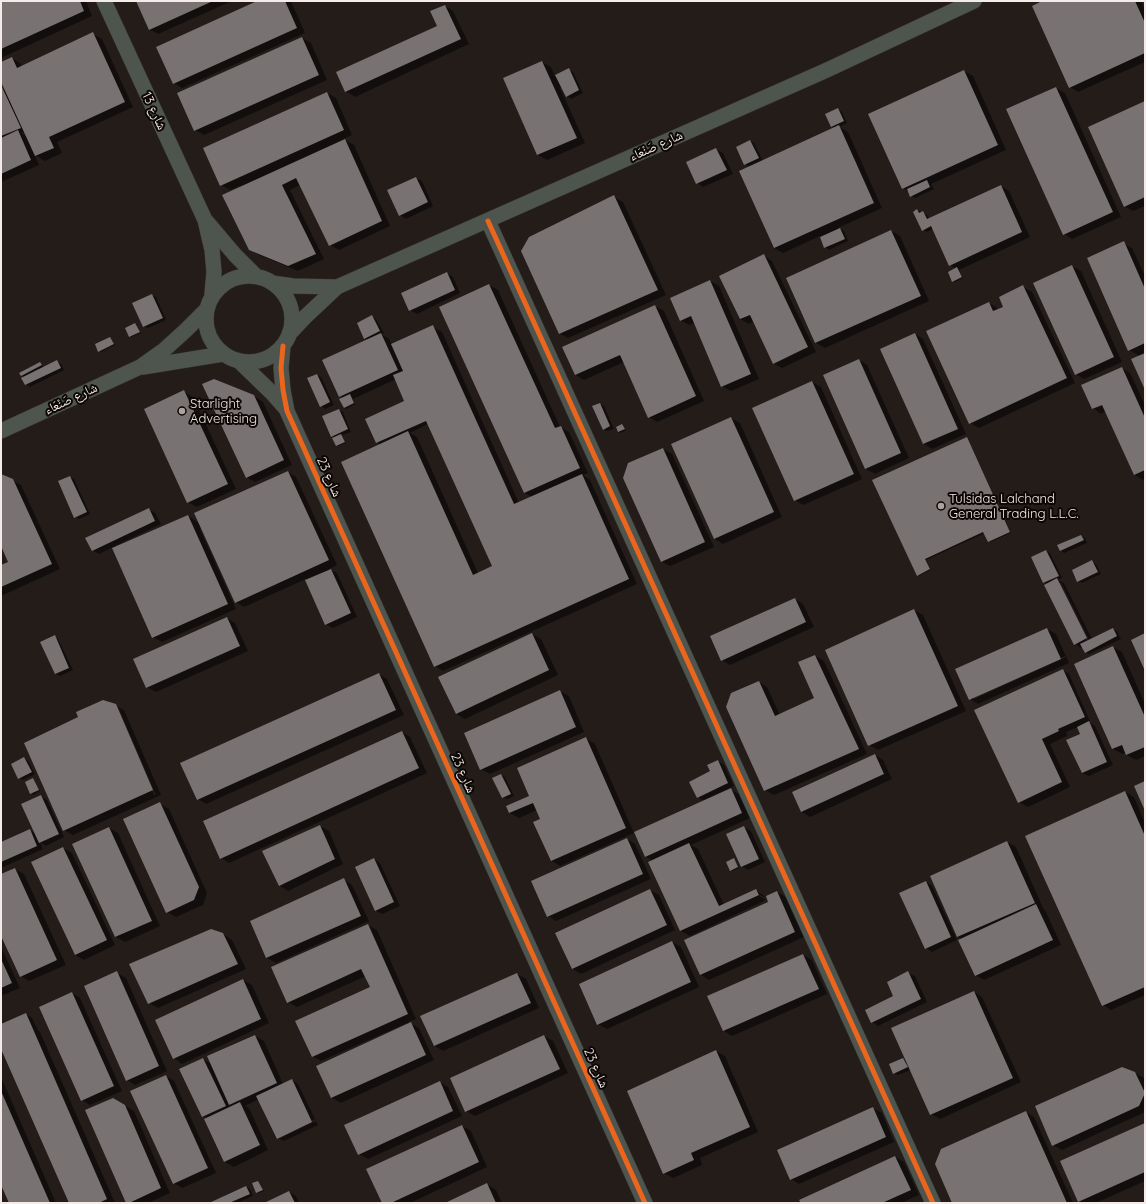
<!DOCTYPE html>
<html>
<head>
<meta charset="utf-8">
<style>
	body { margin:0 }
	#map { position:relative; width:1146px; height:1204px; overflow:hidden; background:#231c19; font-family:Quicksand,sans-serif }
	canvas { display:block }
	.frame { position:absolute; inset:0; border:2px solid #f5ebe8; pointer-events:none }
</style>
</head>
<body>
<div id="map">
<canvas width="1146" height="1204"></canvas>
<div class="frame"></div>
</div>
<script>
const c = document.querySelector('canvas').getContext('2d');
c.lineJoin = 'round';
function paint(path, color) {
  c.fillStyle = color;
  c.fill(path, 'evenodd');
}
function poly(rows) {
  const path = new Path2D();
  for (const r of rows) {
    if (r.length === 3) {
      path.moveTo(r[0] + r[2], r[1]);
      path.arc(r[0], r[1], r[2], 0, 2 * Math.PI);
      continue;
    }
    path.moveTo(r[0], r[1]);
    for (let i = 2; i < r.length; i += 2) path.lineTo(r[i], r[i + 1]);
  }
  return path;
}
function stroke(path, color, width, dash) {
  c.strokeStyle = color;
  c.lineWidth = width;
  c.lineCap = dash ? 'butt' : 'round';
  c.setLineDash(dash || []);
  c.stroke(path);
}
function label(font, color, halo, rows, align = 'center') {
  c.font = font + ' Quicksand,"Noto Naskh Arabic",sans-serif';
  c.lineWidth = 4;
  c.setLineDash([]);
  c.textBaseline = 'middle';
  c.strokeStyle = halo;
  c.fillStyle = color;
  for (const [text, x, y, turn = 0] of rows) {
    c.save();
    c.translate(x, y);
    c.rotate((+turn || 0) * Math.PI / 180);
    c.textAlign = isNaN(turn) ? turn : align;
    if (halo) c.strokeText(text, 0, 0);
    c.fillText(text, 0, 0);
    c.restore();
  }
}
const shadow = poly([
	[8,1,86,1,92,16,1,58,1,4],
	[137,1,232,1,158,34,149,29],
	[260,1,291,1,305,33,182,88,174,83],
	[1045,1,1141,1,1145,10,1145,62,1078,92,1070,87],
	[445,6,453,11,469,44,355,97,346,91,337,73,438,27],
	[93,34,102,39,133,107,57,142,62,153,45,161,35,155,39,165,1,182,1,88,6,90,1,79,1,63,12,58,20,63,22,67],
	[25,132,28,137,21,133],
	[302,38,311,43,327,80,204,135,195,130,179,94],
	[542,62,551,67,555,76,569,70,573,72,583,93,571,99,567,96,562,87,560,88,585,143,547,160,538,155,504,79],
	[964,71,973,76,1006,150,931,184,934,189,915,198,911,196,909,192,903,188],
	[1056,88,1065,93,1121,217,1072,239,1064,234],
	[327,93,336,98,352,135,343,139,354,145,390,226,339,250,330,245,300,185,290,190,324,259,298,271,259,255,250,249,240,188,240,186,230,190,221,185],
	[1145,102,1145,206,1133,211,1124,206],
	[838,109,842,112,847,123,839,127,848,132,882,208,838,228,844,231,848,241,829,250,825,247,820,236,783,253,774,248,750,167,745,164,750,141,754,143,763,161,835,128,831,126],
	[716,149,723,153,733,174,703,187,697,183],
	[416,178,422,181,433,206,406,219,400,215],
	[1001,186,1009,191,1030,237,959,270,963,278,955,282,953,281,956,269,950,265,933,229,927,232,923,230,917,210,927,215,929,219],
	[614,197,623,202,666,295,568,338,559,333],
	[891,231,900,236,929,301,825,348,816,343,787,278],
	[1123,243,1132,248,1145,276,1145,388,1140,356,1129,350],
	[764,256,772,261,816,352,782,368,773,363,754,321,749,324,740,319],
	[1072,266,1081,271,1122,362,1084,379,1076,374],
	[446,273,453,277,460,293,417,314,410,310],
	[710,281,719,286,759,379,731,391,722,386,695,323,689,325,680,320],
	[489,285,498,290,560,427,569,432,588,473,583,475,590,480,637,584,443,671,435,666,381,445,376,442,406,401,396,379,353,399,355,404,346,409,344,408,343,398,340,396,368,340,365,338,372,316,376,319,384,333,381,334,389,339,392,345,433,327,442,332,519,503,532,497,525,493,441,307],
	[428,424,493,567,478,573,417,437,410,433],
	[1023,287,1032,292,1075,383,979,428,970,423,989,303,997,308,998,310,1005,307],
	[152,295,156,297,166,320,148,328,144,326],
	[655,306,664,311,704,401,657,422,649,417,624,362,584,380,576,375],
	[135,324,141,333,131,337,130,336],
	[915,334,923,339,966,434,932,449,924,444],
	[110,338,115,345,101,352,99,351],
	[859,360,867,365,909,458,875,474,866,469,824,376],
	[57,362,61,364,64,370,30,387,26,384,25,377,22,376,40,363,44,368],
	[1122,368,1130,373,1145,405,1145,479,1143,480,1135,475,1106,411,1101,414,1093,408],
	[1107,404,1097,408,1097,406],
	[317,375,321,377,334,405,325,409,321,406],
	[812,382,821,387,862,479,803,505,795,500],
	[184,392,193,397,236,489,197,507,188,502],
	[254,396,263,402,292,465,255,482,246,477],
	[600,404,604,406,614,429,607,431,603,429],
	[339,410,343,412,351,432,342,435,346,443,338,446,336,445,335,438,332,436],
	[731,418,740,423,782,517,723,544,715,539],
	[622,425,626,430,621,433,619,432],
	[966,438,968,439,1011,533,990,542,985,533,926,560,931,570,919,576,918,575],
	[663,449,672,454,714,547,670,566,661,561],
	[288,472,296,477,337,565,329,569,337,573,357,617,333,628,326,624,306,579,244,607,236,602,202,528,200,529,236,609,162,642,153,637,113,547,99,554,92,550,149,509,155,513,161,524,115,546,116,548,188,516,199,523],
	[1,475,21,485,60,569,1,596,1,566,9,562,1,543],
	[70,477,74,479,90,514,79,519,75,517],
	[1081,536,1085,538,1087,543,1064,553,1060,550],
	[1046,551,1050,553,1062,578,1058,580,1064,583,1092,639,1113,629,1117,631,1121,639,1089,654,1085,652,1083,647,1081,648,1075,644,1047,584,1044,582],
	[1059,583,1061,583,1090,642,1088,643],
	[1092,562,1096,564,1101,574,1082,583,1078,581],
	[795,599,803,604,814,627,730,665,722,660],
	[914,610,923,615,966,711,878,750,869,745],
	[227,618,235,623,248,651,156,692,147,687],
	[1047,629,1056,634,1069,663,978,704,970,699],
	[1065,656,1066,657,974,699,974,697],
	[532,634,541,639,558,675,465,719,456,714],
	[54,636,58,639,73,670,60,676,56,674,41,642],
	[1113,647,1122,652,1145,704,1145,756,1136,760,1127,755,1126,752,1122,754,1113,749],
	[815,656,824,661,867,754,774,795,765,790,759,682,767,687,780,715,815,699],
	[1063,670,1069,674,1090,721,1088,722,1095,726,1113,765,1089,776,1082,773,1081,734,1078,727,1066,732,1067,736,1050,744,1070,787,1028,807,1019,802],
	[379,674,387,679,404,715,206,804,198,799],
	[560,691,569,696,584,732,490,774,481,769],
	[115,706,154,795,156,795,118,707,124,710,161,795,73,835,64,830,80,717],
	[402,732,410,737,427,773,229,863,221,858],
	[586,738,595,744,634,833,704,801,697,797,718,761,724,765,734,786,729,789,739,794,750,818,691,845,698,849,724,905,756,890,764,896,766,898,760,895,759,896,766,900,690,936,681,931,654,861,646,857,636,832,560,866,552,861,541,820,537,810,519,818,510,813,507,807,530,797],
	[875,755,883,760,892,779,810,817,802,812],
	[24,758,28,761,35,774,23,780,19,778],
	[501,775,505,777,514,796,507,799,503,797],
	[33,780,40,791,33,795,26,783],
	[1125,792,1134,797,1145,823,1145,995,1111,1010,1103,1005],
	[41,796,47,800,64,837,46,846,40,842,43,849,1,868,1,843,30,830,36,834],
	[160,804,169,809,207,893,203,905,176,917,167,912],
	[320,826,329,831,343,864,288,891,280,886],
	[744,827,751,831,765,862,748,870,742,866],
	[109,828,118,833,160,926,125,942,116,937,74,844],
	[627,839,635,844,651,879,556,921,548,916],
	[1007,842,1016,847,1043,908,1042,908,1045,910,1061,945,984,980,975,975,962,939,958,937,931,877],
	[63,848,72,853,115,945,84,960,75,955],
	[374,859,380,863,400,906,382,914,376,911,356,867],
	[734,859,739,868,732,871,731,870],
	[15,869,24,874,66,965,29,981,21,976,1,933,1,875],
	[344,880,352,885,369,921,276,963,267,958],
	[926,882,932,886,957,940,932,952,926,948],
	[650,890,659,895,675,930,581,974,573,969,556,933],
	[777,892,786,897,804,937,709,980,701,975,770,902],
	[368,925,377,930,416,1019,408,1022,419,1028,434,1060,341,1103,332,1098,317,1066,408,1025,407,1023,321,1061,312,1056,371,988,366,976,297,1007,288,1002],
	[223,934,232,940,246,969,158,1008,149,1003],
	[672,942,681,947,699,987,607,1029,598,1024],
	[1,947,20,988,1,996],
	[803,955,812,960,827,994,732,1036,724,1031],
	[117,973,126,978,167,1071,135,1085,127,1080],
	[908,973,915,976,927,1002,878,1026,872,1022,895,997],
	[517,974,526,979,539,1008,443,1051,435,1046],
	[243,980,252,985,269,1023,182,1064,174,1058],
	[974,992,982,997,1021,1082,940,1119,931,1114,911,1070,898,1075,894,1073,903,1059,907,1061],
	[72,993,80,998,122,1091,90,1105,82,1100],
	[26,1014,32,1018,38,1030,40,1032,115,1203,71,1203,1,1046,1,1025],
	[255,1036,264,1041,283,1084,292,1080,298,1084,315,1119,280,1136,280,1138,316,1121,318,1125,284,1141,277,1138,259,1099,245,1106,249,1108,268,1150,234,1167,225,1162,205,1119,207,1118,203,1116,203,1059,211,1064],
	[544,1036,553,1041,568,1073,475,1116,466,1111],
	[716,1051,725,1056,758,1132,700,1158,702,1165,673,1178,664,1173],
	[1135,1073,1144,1078,1145,1080,1145,1112,1062,1150,1053,1145],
	[166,1076,174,1081,216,1173,182,1188,174,1183],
	[1,1077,56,1203,10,1203,1,1183],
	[440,1082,448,1087,462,1116,368,1159,359,1154],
	[113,1099,134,1111,170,1193,148,1203,127,1203],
	[873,1108,882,1113,894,1142,799,1184,791,1179],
	[1026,1112,1034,1117,1073,1203,953,1203],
	[1145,1124,1145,1181,1096,1203,1081,1203,1079,1202,1061,1162],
	[462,1126,471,1131,487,1167,410,1203,383,1203],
	[895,1157,904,1162,919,1195,901,1203,802,1203],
	[258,1182,264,1191,259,1193,257,1192],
	[487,1184,496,1190,502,1203,447,1203],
	[246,1187,250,1189,253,1196,237,1203,212,1203],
	[289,1192,296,1196,299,1203,267,1203]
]);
const building = poly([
	[5,1,80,1,84,11,1,49,1,3],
	[136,1,213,1,149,30],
	[257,1,285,1,297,28,173,84,156,47],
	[1042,1,1135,1,1145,23,1145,53,1069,88,1032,6],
	[445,5,461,39,345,92,336,72,437,26,430,11],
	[93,32,125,102,49,137,54,148,35,156,1,82,1,62,12,57,17,68],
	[302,37,319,75,194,131,177,93],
	[542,61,577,138,537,155,503,78],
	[569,68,579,90,566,97,555,75],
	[964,70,998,145,902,189,868,114],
	[1,85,21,128,1,136],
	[1056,87,1113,212,1063,235,1006,109],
	[327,92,344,130,220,186,203,148],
	[1145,101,1145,197,1124,207,1088,127],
	[838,108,844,121,831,127,825,114],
	[839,125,874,203,774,248,739,171],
	[18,130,31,160,1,174,1,138],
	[345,139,382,221,329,246,296,178,282,185,316,254,288,266,249,250,222,195],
	[750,140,759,158,744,165,736,147],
	[716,148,727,170,696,184,686,162],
	[416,177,428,202,399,216,387,190],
	[927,180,930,187,910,197,907,189],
	[1001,185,1022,232,949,266,931,226,922,231,913,212,917,209,919,213,923,211,927,219],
	[614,195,658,290,559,334,521,251,529,237],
	[840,228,845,239,824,248,820,237],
	[891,230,921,296,815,343,786,278],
	[1124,241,1145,289,1145,343,1128,351,1087,258],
	[764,254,808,347,773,364,750,315,740,319,719,276],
	[1072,265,1114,357,1075,375,1033,283],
	[957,267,962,277,952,282,948,272],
	[447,272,455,290,409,311,401,293],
	[710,280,751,374,721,387,691,316,680,321,670,298],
	[489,284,555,428,561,426,580,468,524,493,439,307],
	[1023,285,1067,378,969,424,926,331,989,302,993,311,1003,307,999,297],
	[152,294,163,318,143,327,132,303],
	[655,305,696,396,648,418,620,355,575,375,562,347],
	[372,315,380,331,364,339,357,323],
	[135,323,140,332,129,337,125,328],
	[433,325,514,504,582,474,629,579,434,667,341,462,408,431,473,575,492,566,426,421,376,443,365,419,404,401,393,375,403,371,391,344],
	[381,333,398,370,339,397,322,360],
	[915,333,958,429,923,444,880,349],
	[110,337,114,344,98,352,95,344],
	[1145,353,1145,390,1131,359],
	[859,359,901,453,865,469,823,375],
	[57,360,61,368,25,385,21,378],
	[40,362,42,365,21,376,19,373],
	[1122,367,1145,418,1145,470,1134,475,1102,405,1092,409,1081,385],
	[317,374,330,402,320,407,307,378],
	[214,379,254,395,284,460,246,478,202,384],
	[812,381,854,474,794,501,752,408],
	[184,390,228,484,187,503,144,409],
	[350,394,354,403,344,408,339,399],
	[600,403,610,426,603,430,592,406],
	[339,409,348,429,331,437,322,416],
	[731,417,774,512,714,539,671,444],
	[622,424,625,429,618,432,616,427],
	[341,434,345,442,336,446,332,438],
	[967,437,1010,532,988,542,983,532,925,559,930,569,917,576,872,480],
	[663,448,705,542,661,562,623,478,628,463],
	[288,471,329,560,235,603,194,513],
	[1,474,13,479,52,564,1,587,1,565,8,562,1,546],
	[70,476,87,512,74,518,58,481],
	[149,508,155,521,92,551,85,538],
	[188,515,228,604,152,638,112,548],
	[1081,535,1084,540,1060,551,1057,545],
	[1046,550,1059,576,1043,583,1031,557],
	[1092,560,1098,572,1077,582,1072,570],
	[331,569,351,613,325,625,305,580],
	[1057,578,1087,638,1074,645,1044,585],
	[795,598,806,622,721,661,710,636],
	[914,609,958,706,868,746,825,650],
	[227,617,240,646,146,688,133,659],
	[1047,628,1061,659,969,700,955,669],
	[1113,628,1117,636,1085,653,1080,644],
	[532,633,549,670,456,714,438,677],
	[1145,633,1145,671,1131,640],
	[55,635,69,668,55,674,40,642],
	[1113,646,1145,717,1145,747,1126,755,1122,745,1112,749,1074,664],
	[815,655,859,749,764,791,726,707,731,693,759,681,775,716,814,698,798,662],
	[1063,669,1085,717,1058,729,1059,731,1042,739,1062,782,1018,803,974,710],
	[379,673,396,710,197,800,180,763],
	[560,690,576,727,480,770,464,733],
	[103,700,116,704,153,790,63,831,24,743,78,717,76,712],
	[1089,721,1107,762,1082,773,1066,740,1080,734,1077,727],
	[402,731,419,768,220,859,203,821],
	[586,737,626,828,551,861,533,822,540,819,533,803,509,813,506,806,529,796,517,768],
	[875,754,884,774,801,812,792,792],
	[24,757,32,772,18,779,11,764],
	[718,760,728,783,697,798,689,782,710,771,707,765],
	[501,774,511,794,502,798,492,778],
	[33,778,39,790,30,794,25,782],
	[1145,781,1145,811,1134,786],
	[731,788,742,813,645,857,634,832],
	[1125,791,1145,836,1145,987,1102,1006,1025,836],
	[41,795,59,834,39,843,21,804],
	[160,802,199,887,194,900,166,913,123,819],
	[320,825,335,859,279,886,262,851],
	[744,826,759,859,741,867,726,834],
	[109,827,152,921,115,937,72,844],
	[30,829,37,846,1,862,1,842],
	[627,838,643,874,547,917,531,881],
	[1007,841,1035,903,957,937,930,876],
	[689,843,719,906,756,889,759,895,680,931,648,862],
	[63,847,107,940,75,955,31,862],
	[374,858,394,902,375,911,355,867],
	[734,858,738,867,730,871,726,862],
	[15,868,57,960,20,977,1,936,1,874],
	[344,878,361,916,266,958,250,921],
	[926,881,951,937,925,949,899,893],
	[650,889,667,925,572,969,555,933],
	[777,891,795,932,700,975,684,940,768,902,766,896],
	[1036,904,1053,940,975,976,958,940],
	[368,924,408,1014,312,1057,295,1021,370,987,361,969,287,1003,271,967],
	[211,929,223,933,238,964,148,1004,129,964],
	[672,941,691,982,597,1025,579,984],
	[803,954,819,989,723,1031,707,996],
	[1,959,12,983,1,988],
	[117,971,159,1066,126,1081,84,986],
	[908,971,921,999,871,1023,865,1010,893,996,887,982],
	[517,973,531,1003,434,1046,420,1016],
	[243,979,261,1019,173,1059,155,1020],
	[974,991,1013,1078,930,1115,891,1028],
	[72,992,114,1086,81,1101,39,1007],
	[26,1013,107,1199,99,1203,69,1203,1,1049,1,1024],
	[411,1022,426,1055,331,1098,316,1066],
	[255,1035,277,1083,229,1105,207,1056],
	[544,1035,560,1069,465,1112,450,1078],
	[716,1050,750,1127,691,1153,694,1160,663,1174,627,1091],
	[203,1058,226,1106,202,1117,179,1069],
	[903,1058,908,1067,893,1074,889,1064],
	[1122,1067,1135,1072,1145,1093,1139,1106,1052,1146,1035,1106],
	[166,1075,208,1168,173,1184,130,1091],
	[292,1079,312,1122,277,1139,256,1096],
	[440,1081,453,1111,358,1155,344,1125],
	[1,1091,50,1203,9,1203,1,1185],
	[113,1098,125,1105,161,1188,129,1203,126,1203,85,1110],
	[240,1102,260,1145,224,1162,204,1119],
	[873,1107,886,1137,790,1180,777,1150],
	[1026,1111,1067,1203,952,1203,935,1164,941,1149],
	[1145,1123,1145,1172,1078,1202,1060,1161],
	[462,1125,479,1162,391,1203,382,1203,366,1169],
	[895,1156,911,1190,882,1203,801,1203,799,1200],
	[258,1181,263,1190,256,1193,252,1183],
	[487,1183,496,1203,445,1203],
	[246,1186,250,1194,229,1203,209,1203],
	[289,1191,295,1203,264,1203]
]);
const minor = poly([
	[104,1,205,220,212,250,214,272,212,294],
	[488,221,933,1203],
	[207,222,235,255,256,276],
	[249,319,43],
	[272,283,293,286,337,287],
	[289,334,304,318,337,287,827,70,974,1],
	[283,346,281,368,283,390,287,411,645,1203],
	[239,361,272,393,287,410],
	[143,367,223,354],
	[1,431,140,367,164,350,186,330,207,309]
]);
const cycleway = poly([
	[488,221,933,1203],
	[283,346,281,368,283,390,287,411,645,1203]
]);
const markers = [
	[182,411,4,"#aca3a0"],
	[941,506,4,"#aca3a0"]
];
const streetNames = [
	["شارع 13",154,111,65],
	["شارع صَنْعَاء",656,146,-24],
	["شارع صَنْعَاء",71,399,-25],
	["شارع 23",329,477,66],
	["شارع 23",463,773,66],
	["شارع 23",596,1068,66]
];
const poiNames = [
	["Starlight",190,404],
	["Advertising",190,419],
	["Tulsidas Lalchand",949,499],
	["General Trading L.L.C.",949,514]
];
paint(shadow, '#0007');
paint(building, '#787272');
stroke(minor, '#3b3633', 16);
stroke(minor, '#4e554f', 15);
stroke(cycleway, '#eb651d', 5);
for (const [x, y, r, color] of markers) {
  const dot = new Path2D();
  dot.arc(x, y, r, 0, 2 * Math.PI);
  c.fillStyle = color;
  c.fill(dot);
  stroke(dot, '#0c0705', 1.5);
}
label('13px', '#f5ebe8', '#0c0705', streetNames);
label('13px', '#f5ebe8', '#0c0705', poiNames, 'left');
</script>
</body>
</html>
